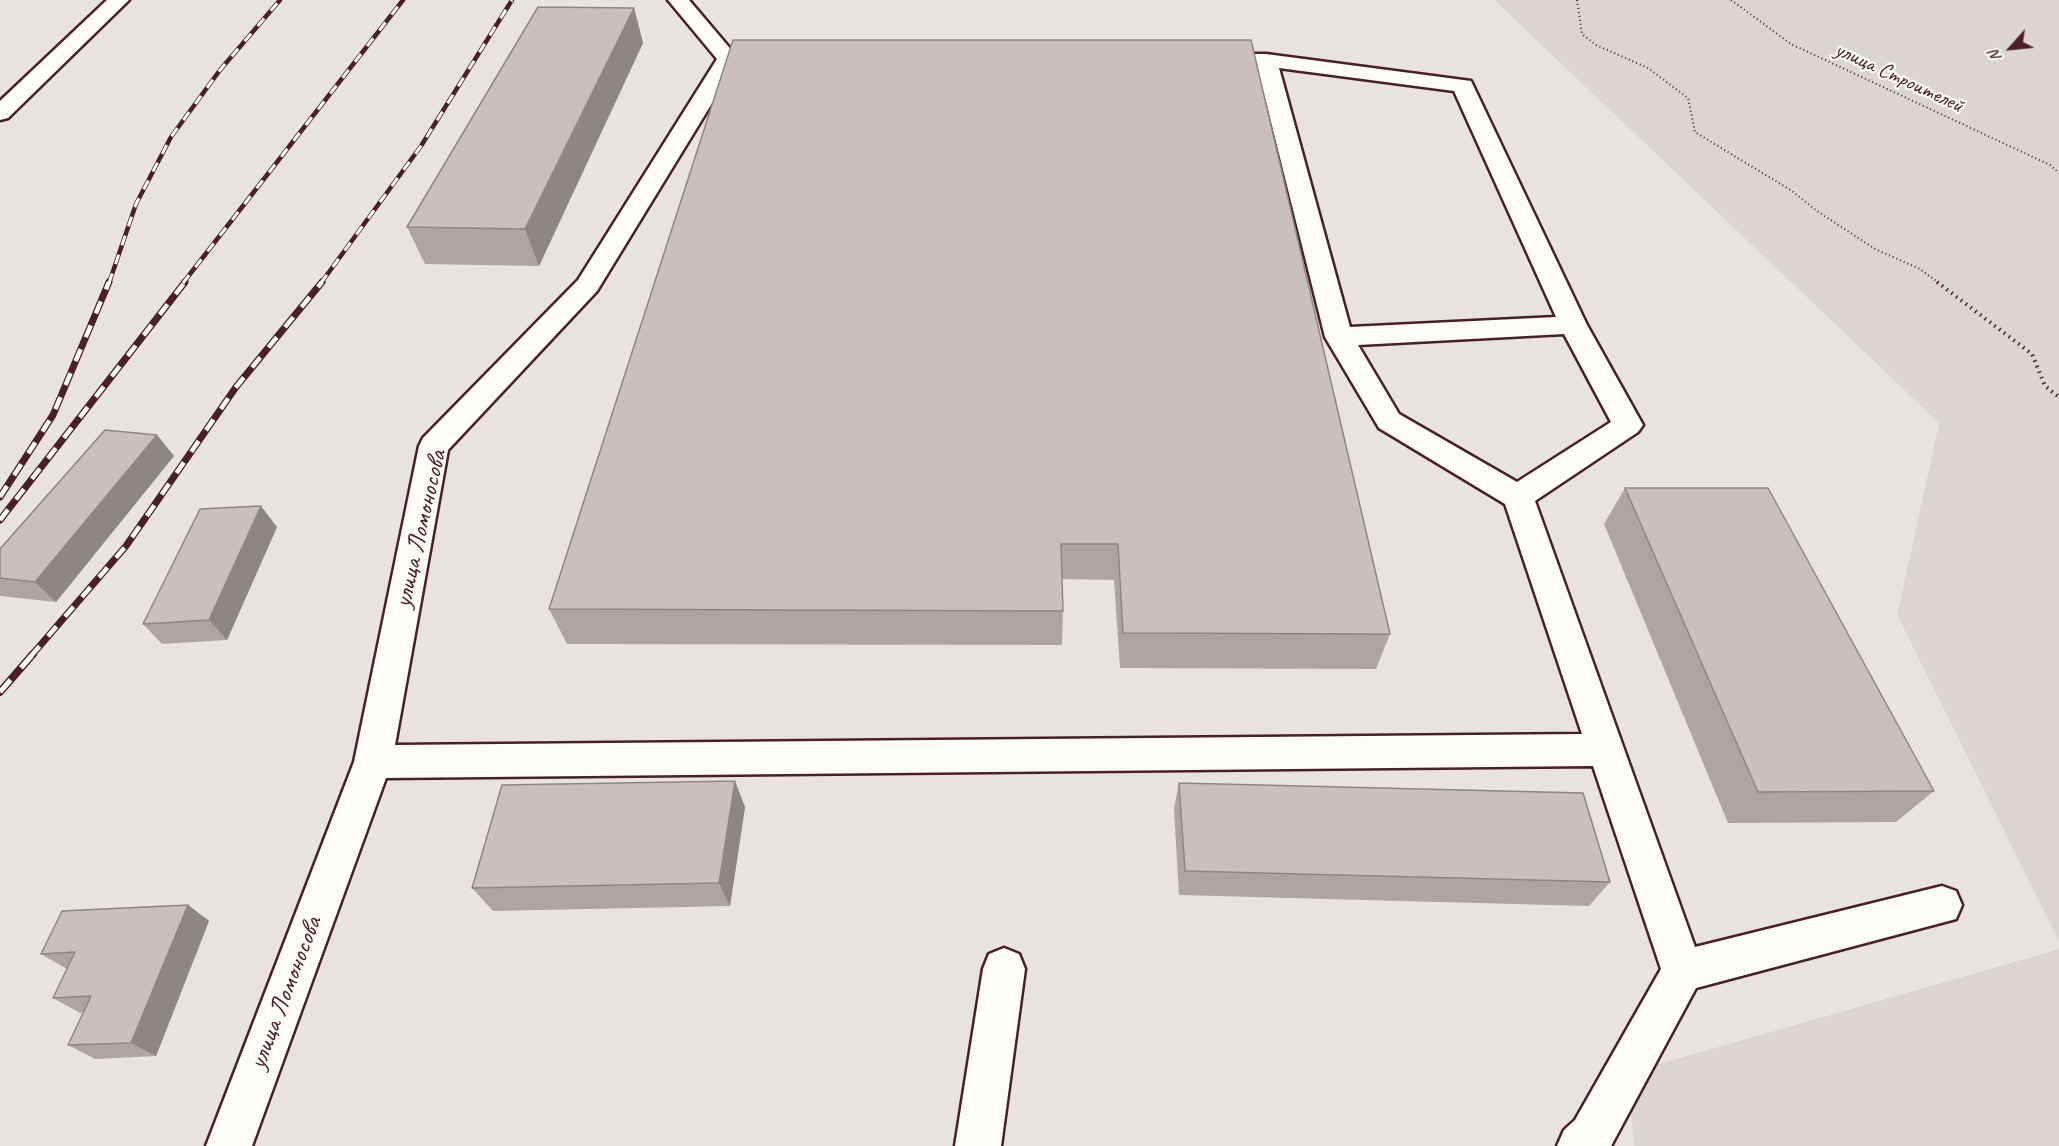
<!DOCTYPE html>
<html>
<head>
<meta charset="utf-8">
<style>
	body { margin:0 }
	#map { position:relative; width:2059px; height:1146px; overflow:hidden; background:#f6f3ef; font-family:Caveat,sans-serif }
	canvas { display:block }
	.north { position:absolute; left:1981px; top:18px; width:60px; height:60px; -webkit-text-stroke:4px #fdfcf7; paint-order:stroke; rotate:243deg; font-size:16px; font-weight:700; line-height:24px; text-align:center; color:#4a1f2b }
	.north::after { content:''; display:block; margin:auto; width:21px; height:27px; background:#4a1f2b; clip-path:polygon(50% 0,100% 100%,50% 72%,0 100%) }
</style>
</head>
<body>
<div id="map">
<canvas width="2059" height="1146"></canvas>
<div class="north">N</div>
</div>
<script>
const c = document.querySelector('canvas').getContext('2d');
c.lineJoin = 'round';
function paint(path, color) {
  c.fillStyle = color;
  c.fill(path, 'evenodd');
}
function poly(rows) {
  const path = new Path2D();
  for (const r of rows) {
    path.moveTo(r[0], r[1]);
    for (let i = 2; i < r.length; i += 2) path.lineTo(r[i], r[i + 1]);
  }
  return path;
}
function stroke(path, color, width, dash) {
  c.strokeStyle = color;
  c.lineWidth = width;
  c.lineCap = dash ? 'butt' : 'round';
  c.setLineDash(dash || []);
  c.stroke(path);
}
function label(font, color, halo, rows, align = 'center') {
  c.font = font + ' Caveat,sans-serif';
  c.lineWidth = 4.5;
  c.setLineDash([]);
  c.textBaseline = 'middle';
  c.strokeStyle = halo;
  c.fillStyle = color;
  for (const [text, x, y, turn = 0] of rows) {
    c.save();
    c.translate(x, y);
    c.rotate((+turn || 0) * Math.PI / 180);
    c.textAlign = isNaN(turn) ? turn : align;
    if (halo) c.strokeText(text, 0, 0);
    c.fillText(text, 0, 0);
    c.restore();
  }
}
const built = poly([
	[0,0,1494,0,1939,423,1897,615,2059,942,2059,949,1629,1073,1634,1146,0,1146]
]);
const green = poly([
	[1494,0,2059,0,2059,942,1897,615,1939,423],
	[2059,949,2059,1146,1634,1146,1628,1073]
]);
const pathFar1 = poly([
	[1577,0,1582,34,1596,45,1648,68,1688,98,1695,132,1792,191,1817,211,1875,249,1920,269,1939,283],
	[1731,0,1791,44,2050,165,2059,173]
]);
const path = poly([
	[1937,282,2032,354,2045,386,2059,397]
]);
const minor = poly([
	[107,0,129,0,8,118,0,120,0,101,107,0],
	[668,0,689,0,739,59,597,291,448,450,395,745,1582,734,1505,504,1379,428,1325,337,1257,66,1211,66,1203,65,1200,60,1203,55,1211,54,1266,54,1471,81,1587,325,1643,425,1638,432,1535,501,1695,947,1942,886,1956,891,1962,905,1956,919,1696,988,1611,1146,1557,1146,1564,1130,1575,1120,1661,969,1593,766,386,778,252,1146,206,1146,354,762,419,446,423,438,578,280,717,59,668,0],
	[1279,68,1454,91,1556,317,1350,327,1279,68],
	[1564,334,1611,422,1517,482,1399,414,1358,345,1564,334],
	[1004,948,1019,954,1025,969,1001,1146,955,1146,983,969,989,954,1004,948]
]);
const railFar2 = poly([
	[109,283,136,204,171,137,220,70,280,0],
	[183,283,403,0],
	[321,283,421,146,512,0]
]);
const railFar1 = poly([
	[0,497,53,415,109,282],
	[0,520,185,282],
	[31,656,126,546,236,387,322,282]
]);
const rail = poly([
	[0,692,33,654]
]);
const wall = poly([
	[634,8,643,43,539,266,425,264,407,227],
	[733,40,1390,634,1376,669,1120,668,1114,580,1062,579,1063,611,1062,645,567,644,549,609],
	[157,435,174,456,56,602,0,596,0,549],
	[1625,488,1934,791,1896,822,1728,823,1604,524],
	[277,527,227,640,162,644,143,624],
	[1179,783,1610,882,1589,906,1179,895,1174,809],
	[745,807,730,906,493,911,472,888],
	[188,905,209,921,156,1056,95,1059,68,1045,83,1012,80,1013,53,998,67,969,41,954]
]);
const shadedWall = poly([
	[634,8,643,43,539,266,525,229],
	[157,435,174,456,56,602,35,582],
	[261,506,277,527,227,640,209,620],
	[735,781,745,807,730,906,719,883],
	[188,905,209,921,156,1056,131,1043]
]);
const building = poly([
	[538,7,634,8,525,229,407,227,538,7],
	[733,40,1251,40,1390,634,1123,633,1118,544,1061,544,1063,611,549,609,733,40],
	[105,430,157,435,35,582,0,578,0,549,105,430],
	[1625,488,1768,488,1934,791,1758,792,1625,488],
	[261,506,209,620,143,624,200,509,261,506],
	[735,781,719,883,472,888,502,785,735,781],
	[1179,783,1583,793,1610,882,1185,871,1179,783],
	[188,905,131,1043,68,1045,91,996,53,998,75,952,41,954,62,911,188,905]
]);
const farStreetnames = [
	["улица Строителей",1899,78,25]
];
const streetNames = [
	["улица Ломоносова",421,529,-77],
	["улица Ломоносова",286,993,-69]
];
paint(built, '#e9e3e0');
paint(green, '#dcd4d2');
stroke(minor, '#4a1f2b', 5);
stroke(pathFar1, '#4a1f2b', 2, [1, 3]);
stroke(path, '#4a1f2b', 4, [1.5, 4.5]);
paint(minor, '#fdfcf7');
stroke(railFar2, '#4a1f2b', 4.5);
stroke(railFar1, '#4a1f2b', 7);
stroke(rail, '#4a1f2b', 8);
stroke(railFar2, '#fdfcf7', 3, [10]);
stroke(railFar1, '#fdfcf7', 4.5, [13]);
stroke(rail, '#fdfcf7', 5, [16]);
paint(wall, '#afa4a3');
paint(shadedWall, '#8e8685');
paint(building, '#cbbfbe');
stroke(building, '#8e8685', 1.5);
label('22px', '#4a1f2b', '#fdfcf7', farStreetnames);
label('26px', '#4a1f2b', '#fdfcf7', streetNames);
</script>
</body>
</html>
